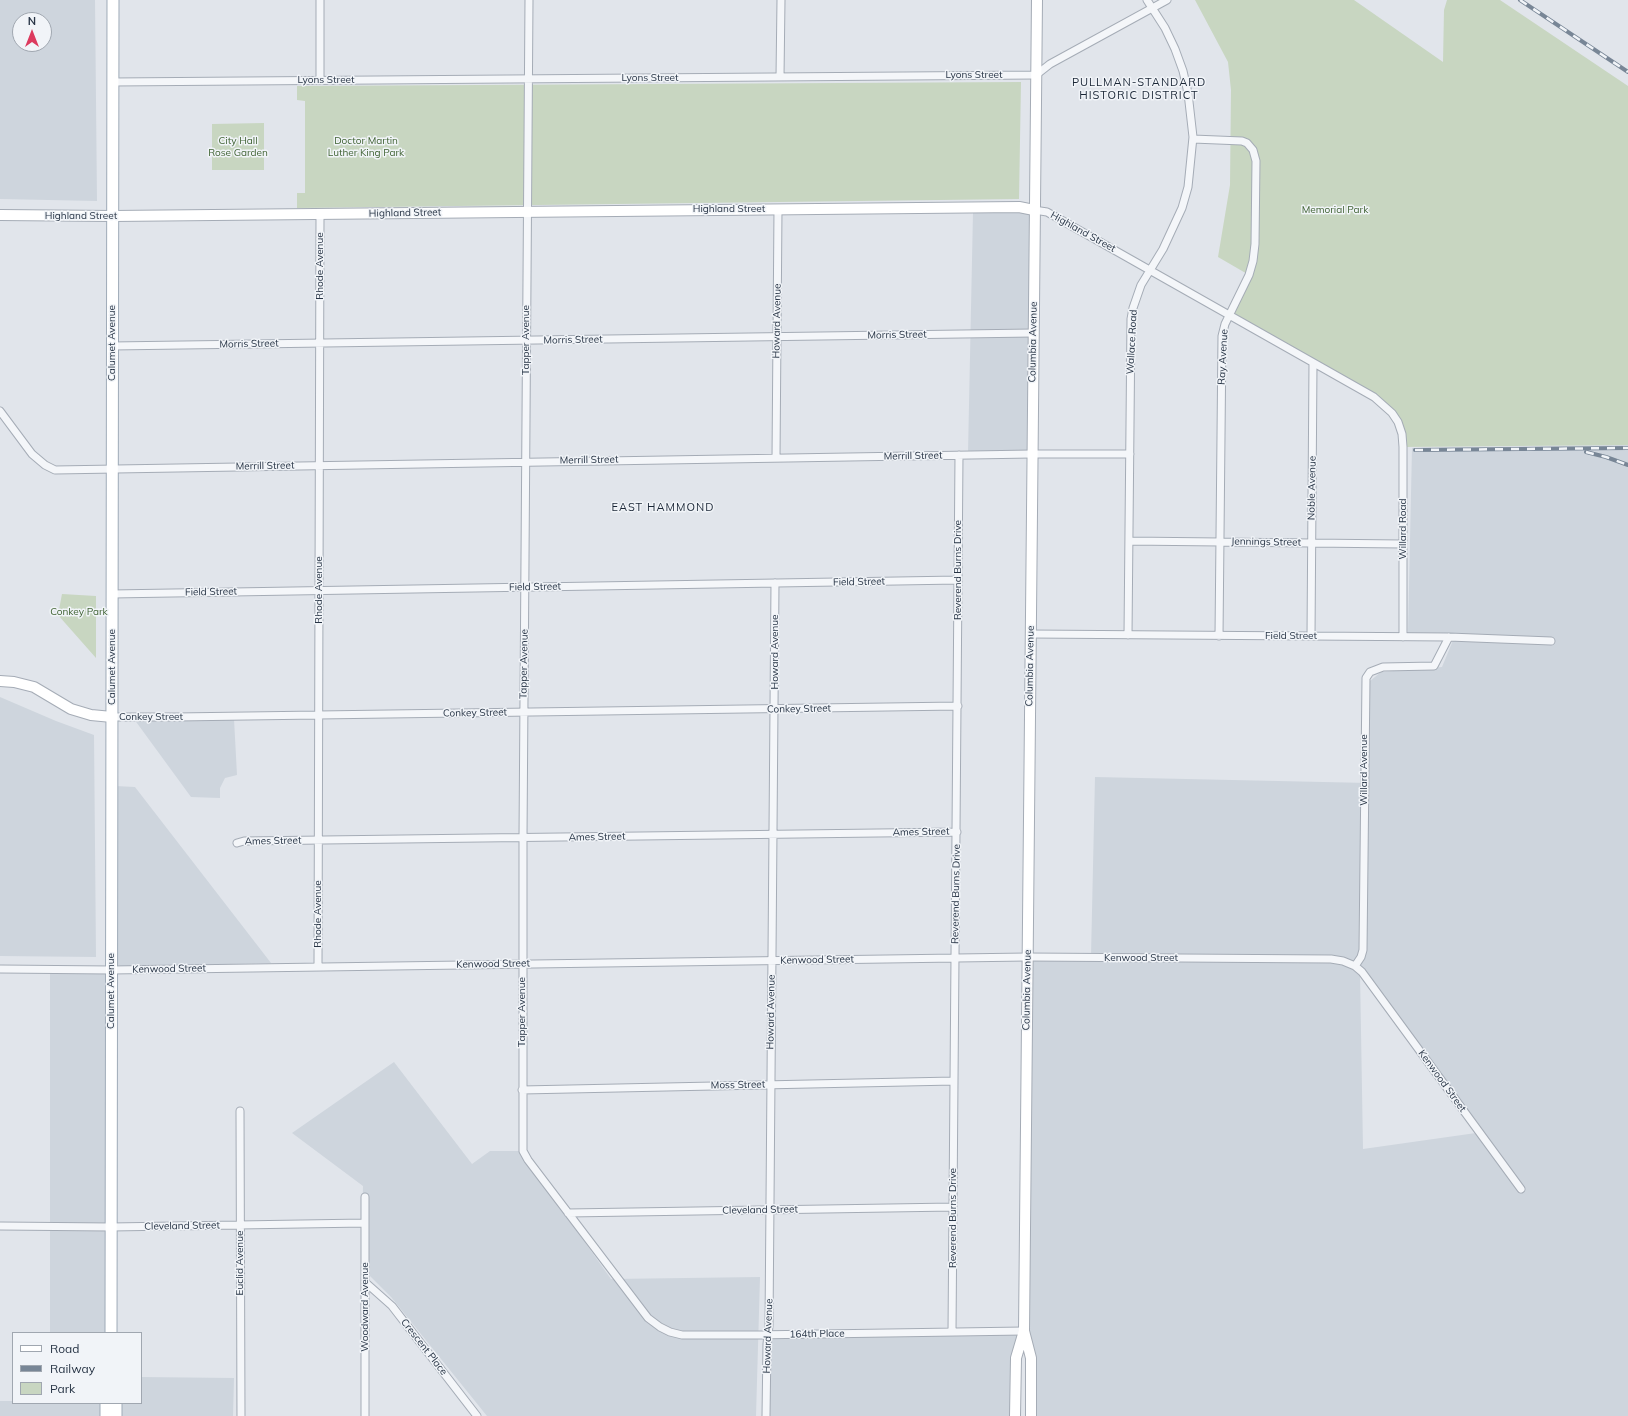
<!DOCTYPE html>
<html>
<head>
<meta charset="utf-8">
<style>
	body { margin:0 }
	#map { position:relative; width:1628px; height:1416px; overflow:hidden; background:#e1e5eb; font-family:Mulish,sans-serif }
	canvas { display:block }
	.legend { position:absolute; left:12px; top:1332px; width:130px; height:72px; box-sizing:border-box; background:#f1f4f8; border:1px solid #a0a7b0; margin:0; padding:5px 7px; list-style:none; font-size:12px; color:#273445 }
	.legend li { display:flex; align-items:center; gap:8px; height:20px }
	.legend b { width:20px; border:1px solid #a0a7b0 }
	.north { position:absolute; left:12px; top:12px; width:40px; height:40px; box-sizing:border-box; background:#f1f4f8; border:1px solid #a0a7b0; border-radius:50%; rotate:0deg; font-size:11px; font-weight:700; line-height:16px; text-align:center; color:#273445 }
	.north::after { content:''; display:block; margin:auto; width:14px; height:18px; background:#dc3a5e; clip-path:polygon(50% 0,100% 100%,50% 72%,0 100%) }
</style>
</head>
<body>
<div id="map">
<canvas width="1628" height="1416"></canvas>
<ul class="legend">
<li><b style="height:5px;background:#fff"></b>Road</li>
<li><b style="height:5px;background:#788696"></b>Railway</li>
<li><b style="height:11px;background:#c8d6c1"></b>Park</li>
</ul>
<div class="north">N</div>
</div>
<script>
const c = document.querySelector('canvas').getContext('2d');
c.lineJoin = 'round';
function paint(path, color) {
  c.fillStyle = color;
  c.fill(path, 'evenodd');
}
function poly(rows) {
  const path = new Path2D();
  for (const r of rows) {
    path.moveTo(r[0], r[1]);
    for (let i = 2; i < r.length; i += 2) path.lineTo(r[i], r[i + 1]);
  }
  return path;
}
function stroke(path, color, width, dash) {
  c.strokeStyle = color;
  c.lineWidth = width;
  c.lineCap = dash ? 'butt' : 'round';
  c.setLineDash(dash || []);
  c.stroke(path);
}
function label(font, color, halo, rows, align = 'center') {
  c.font = font + ' Mulish,sans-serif';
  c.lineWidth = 3;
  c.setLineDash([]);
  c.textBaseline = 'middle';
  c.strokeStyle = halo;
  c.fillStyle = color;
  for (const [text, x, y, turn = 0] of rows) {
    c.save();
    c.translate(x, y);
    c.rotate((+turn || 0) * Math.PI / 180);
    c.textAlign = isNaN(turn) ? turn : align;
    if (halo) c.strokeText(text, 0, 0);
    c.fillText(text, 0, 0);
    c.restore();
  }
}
const built = poly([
	[0,0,95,0,97,201,0,199],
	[20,20,44,20,44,44,20,44],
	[973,212,1032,212,1031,452,968,453],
	[1628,445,1628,1416,1033,1416,1026,1329,1029,959,1331,961,1353,968,1360,972,1363,1149,1483,1132,1365,970,1354,965,1342,960,1091,956,1095,777,1369,783,1370,681,1381,672,1442,667,1456,633,1408,633,1412,448],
	[0,697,56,721,94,735,96,957,0,956],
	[134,719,234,719,237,775,225,778,220,788,220,798,191,797],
	[115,786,135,787,271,963,114,967],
	[109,972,109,1333,50,1333,50,973],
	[394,1062,472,1164,490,1151,520,1151,611,1279,760,1277,756,1416,487,1416,391,1297,361,1267,363,1186,292,1133],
	[1020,1333,1012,1416,768,1416,770,1337],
	[141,1377,234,1378,233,1416,119,1416,119,1403,141,1403],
	[0,1401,13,1401,13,1403,103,1403,104,1416,0,1416]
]);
const green = poly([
	[1195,0,1354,0,1443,62,1444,10,1447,0,1500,0,1628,86,1628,445,1403,447,1402,434,1384,405,1229,315,1249,275,1218,257,1230,185,1231,90,1228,62],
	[1021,82,1019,199,297,208,297,193,305,193,305,101,297,100,297,86],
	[264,123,264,170,212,170,212,124],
	[62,594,96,596,96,658,58,615]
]);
const street = poly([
	[529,0,523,838,523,1151,528,1160,648,1318,660,1327,670,1332,682,1335,752,1335,1024,1331],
	[780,77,781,0],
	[320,80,320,0],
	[113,82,1036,75,1050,64,1167,0],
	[1193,139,1242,141,1247,143,1253,150,1256,161,1255,244,1253,261,1249,275,1225,324,1222,336,1219,636],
	[1034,210,1047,212,1374,397,1392,413,1398,422,1402,434,1403,447,1403,637],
	[112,346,1033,333],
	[0,411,32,454,45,465,55,470,1032,454,1130,454],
	[776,458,778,209],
	[1129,541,1402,544],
	[112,594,958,580],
	[1030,634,1449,637,1551,641],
	[1128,635,1131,319,1133,308,1141,285,1163,249,1182,208,1188,187,1193,137,1188,93,1183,71,1175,49,1165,28,1147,0],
	[1311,636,1313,363],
	[112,717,176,717,958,706],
	[237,843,244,841,957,832],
	[1355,966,1361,957,1363,950,1366,678,1370,672,1383,667,1434,666,1449,637],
	[318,967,320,214],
	[0,969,111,970,1027,957,1331,959,1343,961,1355,966,1362,972,1521,1189],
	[522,1090,954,1081],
	[240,1111,241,1416],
	[365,1197,365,1416],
	[568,1213,953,1207],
	[0,1226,111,1227,365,1223],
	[365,1282,392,1306,477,1416],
	[952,1332,959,455],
	[766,1416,767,1344,769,1326,775,583]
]);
const secondary = poly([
	[0,215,113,216,1019,207,1034,210],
	[0,681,14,682,34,687,71,709,91,715,112,717],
	[1024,1331,1031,1358,1031,1416],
	[1015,1416,1016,1358,1024,1331,1037,0]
]);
const primary = poly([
	[111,1333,113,0],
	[106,1403,106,1416],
	[116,1416,116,1403]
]);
const rail = poly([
	[1520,0,1628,72],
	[1415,450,1628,448],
	[1586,452,1606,457,1628,465]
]);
const streetNames = [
	["Lyons Street",974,75],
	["Lyons Street",650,78],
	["Lyons Street",326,80],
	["Highland Street",729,209],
	["Highland Street",405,213,-1],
	["Highland Street",81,216],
	["Highland Street",1083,232,29],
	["Rhode Avenue",320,266,-90],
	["Howard Avenue",777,321,-89],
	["Morris Street",897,335,-1],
	["Tapper Avenue",526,340,-90],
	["Morris Street",573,340,-1],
	["Columbia Avenue",1033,342,-89],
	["Wallace Road",1132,342,-87],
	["Calumet Avenue",112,343,-90],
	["Morris Street",249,344,-1],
	["Ray Avenue",1223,357,-87],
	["Merrill Street",913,456,-1],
	["Merrill Street",589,460,-1],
	["Merrill Street",265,466,-1],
	["Noble Avenue",1312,488,-89],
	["Willard Road",1403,529,-90],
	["Jennings Street",1266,542,1],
	["Reverend Burns Drive",958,570,-90],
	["Field Street",859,582,-1],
	["Field Street",535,587,-1],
	["Rhode Avenue",319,590,-90],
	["Field Street",211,592,-1],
	["Field Street",1291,636],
	["Howard Avenue",775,652,-90],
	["Tapper Avenue",524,664,-89],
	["Columbia Avenue",1030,666,-89],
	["Calumet Avenue",112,667,-90],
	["Conkey Street",799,709,-1],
	["Conkey Street",475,713,-1],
	["Conkey Street",151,717],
	["Willard Avenue",1364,770,-90],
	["Ames Street",921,832,-1],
	["Ames Street",597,837,-1],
	["Ames Street",273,841,-1],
	["Reverend Burns Drive",956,894,-89],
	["Rhode Avenue",318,914,-90],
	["Kenwood Street",1141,958],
	["Kenwood Street",817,960,-1],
	["Kenwood Street",493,964,-1],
	["Kenwood Street",169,969,-1],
	["Columbia Avenue",1027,990,-89],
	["Calumet Avenue",111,991,-90],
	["Tapper Avenue",522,1012,-90],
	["Howard Avenue",771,1012,-89],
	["Kenwood Street",1442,1081,54],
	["Moss Street",738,1085,-1],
	["Cleveland Street",760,1210,-1],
	["Reverend Burns Drive",953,1218,-90],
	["Cleveland Street",182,1226,-1],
	["Euclid Avenue",240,1263,-90],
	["Woodward Avenue",365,1307,-90],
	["164th Place",817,1334,-1],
	["Howard Avenue",768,1336,-88],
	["Crescent Place",424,1347,52]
];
const parkNames = [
	["City Hall",238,141],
	["Rose Garden",238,153],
	["Doctor Martin",366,141],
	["Luther King Park",366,153],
	["Memorial Park",1335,210],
	["Conkey Park",79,612]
];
const neighbourhoodNames = [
	["PULLMAN-STANDARD",1139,83],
	["HISTORIC DISTRICT",1139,96],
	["EAST HAMMOND",663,508]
];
paint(built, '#ced5dd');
paint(green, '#c8d6c1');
stroke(street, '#a5acb6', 9);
stroke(secondary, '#a5acb6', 12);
stroke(primary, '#9fabb8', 13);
stroke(street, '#f4f6f9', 7);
stroke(secondary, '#fff', 10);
stroke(primary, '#fff', 11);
stroke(rail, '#788696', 4);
stroke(rail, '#f1f4f8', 2.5, [8]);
label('10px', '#273445', '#f1f4f8', streetNames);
label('10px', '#3f6233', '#f1f4f8', parkNames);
c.letterSpacing = '1px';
label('11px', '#192535', '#f1f4f8', neighbourhoodNames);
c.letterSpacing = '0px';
</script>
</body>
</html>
